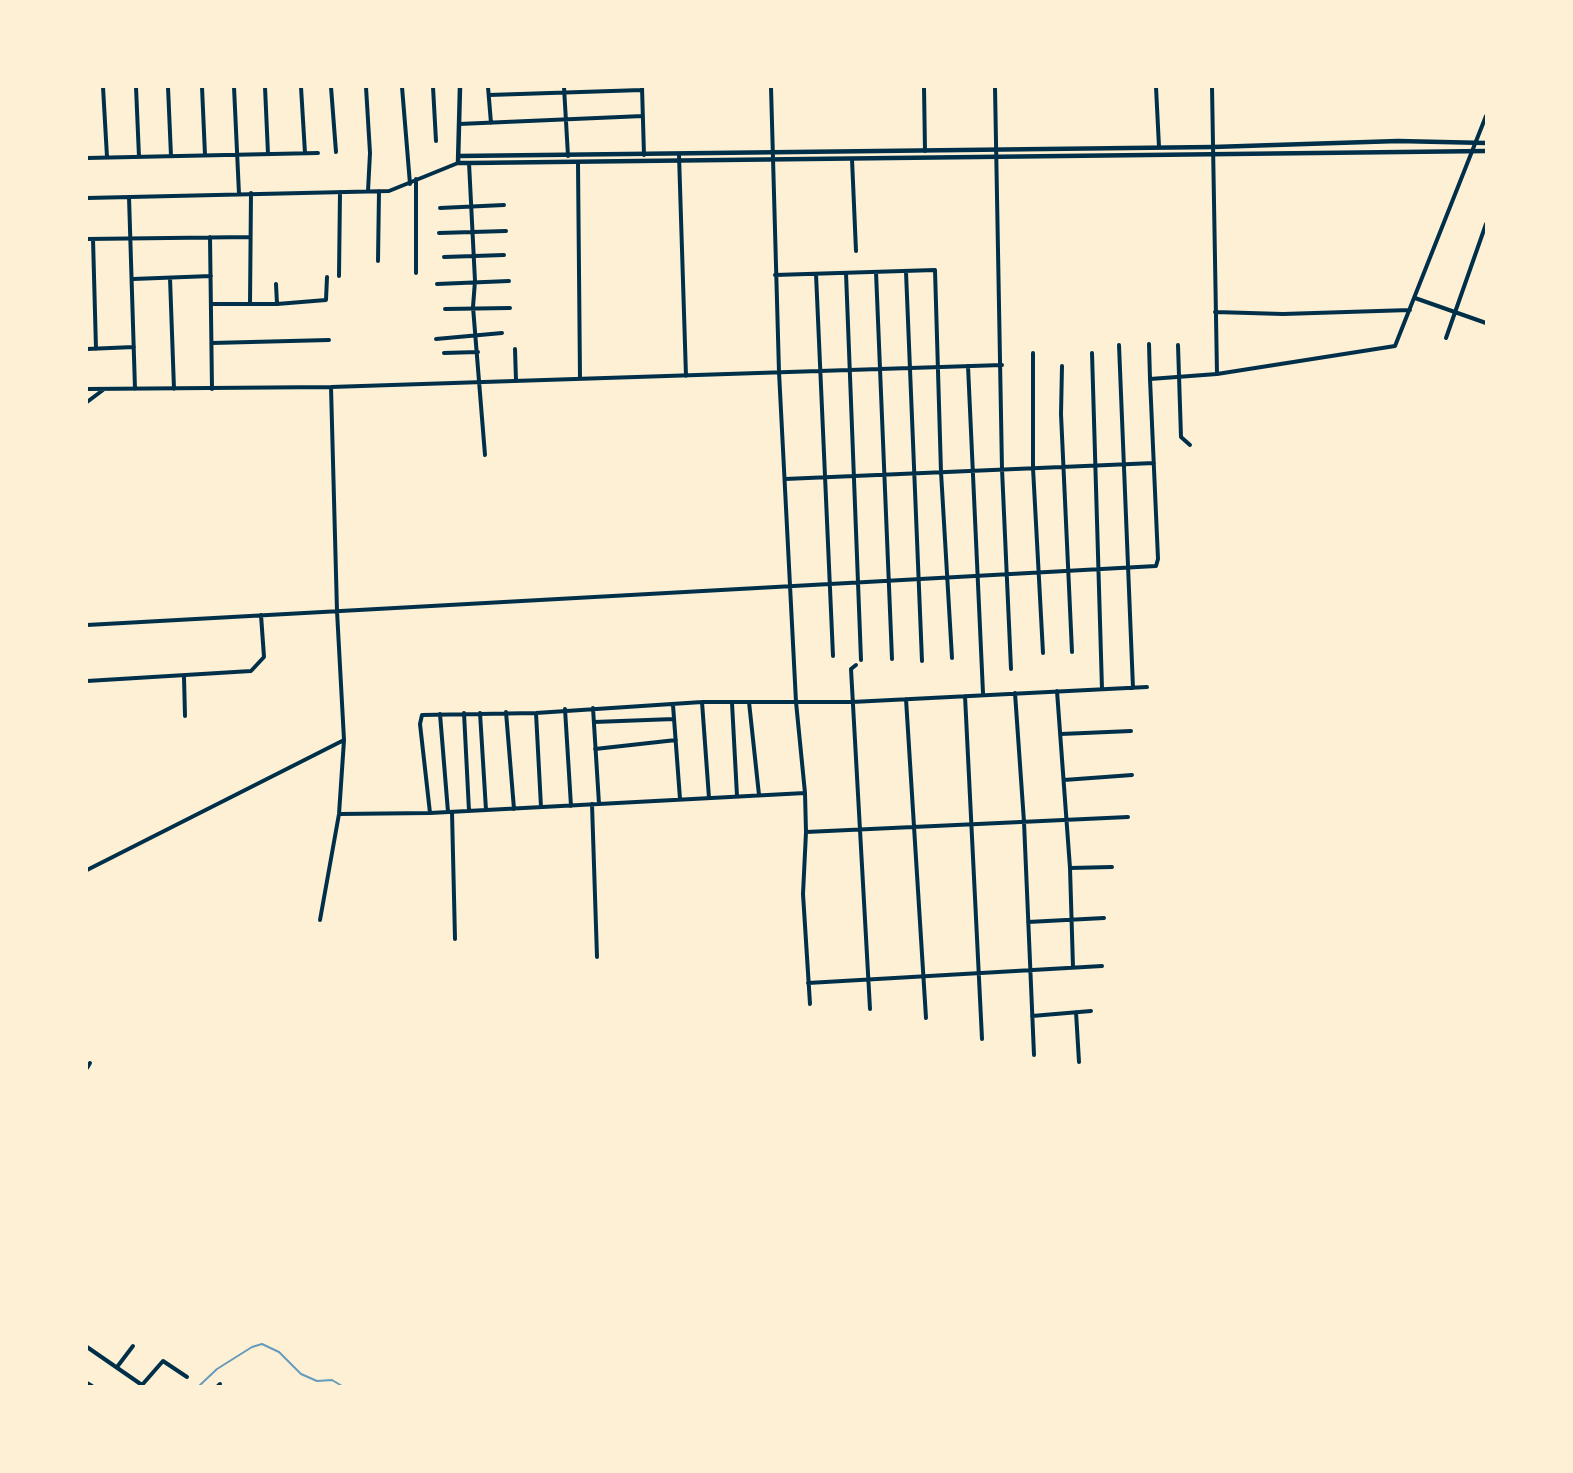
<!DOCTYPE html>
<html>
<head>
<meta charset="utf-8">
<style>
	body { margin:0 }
	#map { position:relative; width:1573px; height:1473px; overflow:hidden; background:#fdf0d5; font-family:"Zilla Slab",serif }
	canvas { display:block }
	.frame { position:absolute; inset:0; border:88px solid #fdf0d5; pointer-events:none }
</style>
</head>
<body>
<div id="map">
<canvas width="1573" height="1473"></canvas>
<div class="frame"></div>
</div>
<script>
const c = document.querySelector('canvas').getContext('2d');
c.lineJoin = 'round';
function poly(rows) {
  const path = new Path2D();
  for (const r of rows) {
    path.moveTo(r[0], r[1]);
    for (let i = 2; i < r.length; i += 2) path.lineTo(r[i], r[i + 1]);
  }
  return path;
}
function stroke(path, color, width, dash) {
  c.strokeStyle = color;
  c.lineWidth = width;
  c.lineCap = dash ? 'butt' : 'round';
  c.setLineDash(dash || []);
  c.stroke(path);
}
const stream = poly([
	[199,1386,217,1369,252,1347,262,1344,279,1352,301,1374,317,1381,332,1380,342,1386]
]);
const minor = poly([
	[103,87,107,157],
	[136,87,139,157],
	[168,87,171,156],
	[202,87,205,155],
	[234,87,239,194],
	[265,87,268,154],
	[301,87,305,153],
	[331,87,336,152],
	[366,87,370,153,368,191],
	[402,87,410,184],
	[433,87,436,141],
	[488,87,491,123],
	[564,87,568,156],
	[642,87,644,155],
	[771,87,779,372,796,702,805,793,806,832,803,894,810,1004],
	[924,87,925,151],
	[995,87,1002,469,1011,669],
	[1156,87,1159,147],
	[1212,87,1217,374],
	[489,95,642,90],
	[459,124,643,116],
	[679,155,686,376],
	[87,158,318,153],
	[852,159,856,251],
	[469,163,475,281,473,307,485,455],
	[578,163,580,379],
	[129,197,135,389],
	[87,198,389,191,458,163],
	[440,208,504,205],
	[439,233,506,231],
	[210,237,212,389],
	[87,239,250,237],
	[93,239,96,349],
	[444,257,504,255],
	[378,261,379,191],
	[876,272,892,659],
	[906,272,922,661],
	[416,273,416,179],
	[846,273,861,660],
	[816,274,833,656],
	[775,275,935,270,941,472,952,658],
	[339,276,340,192],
	[170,278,174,389],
	[133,279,211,276],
	[276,284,277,304],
	[437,284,509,281],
	[1415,298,1486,323],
	[211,304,277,304,326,300,327,277],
	[250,304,251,193],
	[445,309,510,308],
	[1215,312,1283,314,1410,310],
	[1446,338,1486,224],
	[436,339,502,333],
	[212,343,329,340],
	[1149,344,1150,379],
	[1119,345,1133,688],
	[1178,345,1181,437,1190,445],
	[87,349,134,347],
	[515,349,516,381],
	[444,353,478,352],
	[1033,353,1033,468,1043,653],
	[1092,353,1102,689],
	[968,366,983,693],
	[1062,366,1061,414,1072,652],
	[87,389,331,387,1002,365],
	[87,402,103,390],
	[785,479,1154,463],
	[87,625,1156,566,1158,559,1150,379,1217,374,1395,346,1486,116],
	[856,665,851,669,870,1009],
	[184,677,185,716],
	[87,681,251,671,264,657,261,615],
	[1057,691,1070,868,1073,967],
	[1015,693,1024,822,1034,1055],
	[965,696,982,1039],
	[906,699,926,1018],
	[702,702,709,798],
	[749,702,759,795],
	[732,703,737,796],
	[673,705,680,799],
	[593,708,599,804],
	[565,709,571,806],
	[506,712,514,809],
	[464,713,469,811],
	[480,713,486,810],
	[536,713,541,807],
	[440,714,448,812],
	[594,722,674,719],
	[1061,734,1131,731],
	[595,749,676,740],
	[1064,780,1132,775],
	[592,804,597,957],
	[452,812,455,939],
	[430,813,420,724,422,715,536,713,702,702,852,702,1147,687],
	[339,814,430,813,805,793],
	[806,832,1128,817],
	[1070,868,1112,867],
	[87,870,344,740],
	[320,920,339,814,344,740,337,611,331,387],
	[1028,922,1104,918],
	[808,983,1102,966],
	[1076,1012,1079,1062],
	[1032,1016,1091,1011],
	[87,1068,90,1063],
	[87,1347,142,1385,163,1361,187,1377],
	[117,1367,133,1346],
	[87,1383,92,1386],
	[218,1386,220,1384]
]);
const tertiary = poly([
	[460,87,458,163,469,163,1486,151],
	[459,156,1213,147,1398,141,1486,143]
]);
stroke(stream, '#669bbc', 2);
stroke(minor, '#003049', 4);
stroke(tertiary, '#003049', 4.5);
</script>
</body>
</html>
